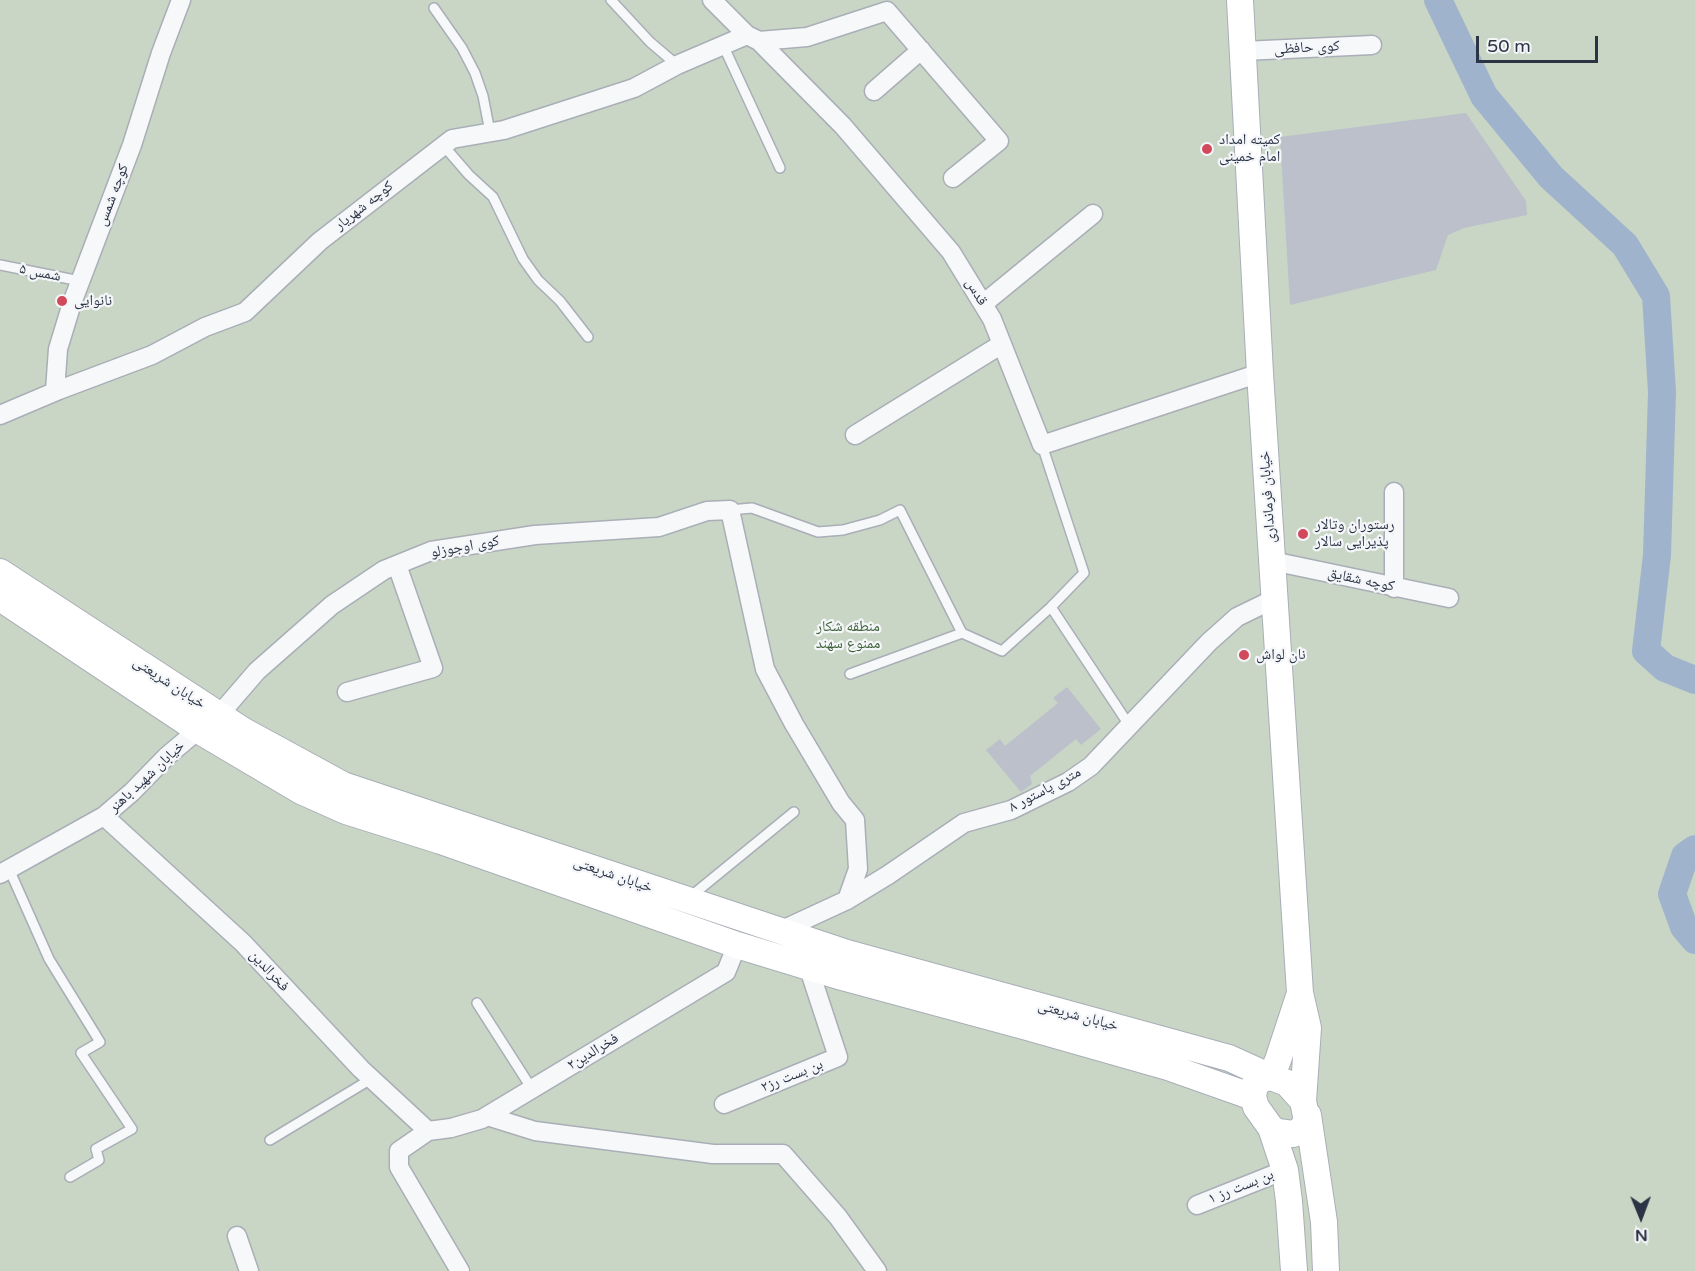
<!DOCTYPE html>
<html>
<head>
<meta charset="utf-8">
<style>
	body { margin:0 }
	#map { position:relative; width:1695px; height:1271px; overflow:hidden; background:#e4e7ec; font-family:"Varela Round",sans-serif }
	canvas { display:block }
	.north { position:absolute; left:1611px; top:1187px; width:60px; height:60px; -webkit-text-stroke:4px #f4f6f9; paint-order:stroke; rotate:179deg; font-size:16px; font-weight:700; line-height:24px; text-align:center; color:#2b3445 }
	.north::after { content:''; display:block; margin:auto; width:21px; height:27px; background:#2b3445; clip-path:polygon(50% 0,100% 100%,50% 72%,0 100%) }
	.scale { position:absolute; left:1476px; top:36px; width:122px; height:27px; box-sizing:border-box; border:3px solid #2b3445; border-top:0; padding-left:8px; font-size:18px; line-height:21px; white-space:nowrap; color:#2b3445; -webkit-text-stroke:4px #f4f6f9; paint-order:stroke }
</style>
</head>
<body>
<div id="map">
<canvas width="1695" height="1271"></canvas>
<div class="north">N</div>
<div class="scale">50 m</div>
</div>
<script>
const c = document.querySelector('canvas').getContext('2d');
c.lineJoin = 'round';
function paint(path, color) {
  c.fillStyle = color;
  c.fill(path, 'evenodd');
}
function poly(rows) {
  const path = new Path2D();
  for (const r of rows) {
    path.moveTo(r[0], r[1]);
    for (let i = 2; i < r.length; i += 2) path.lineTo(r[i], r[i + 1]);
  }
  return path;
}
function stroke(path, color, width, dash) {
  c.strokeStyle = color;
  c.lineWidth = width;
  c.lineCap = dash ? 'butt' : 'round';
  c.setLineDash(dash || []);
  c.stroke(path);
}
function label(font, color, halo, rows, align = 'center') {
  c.font = font + ' "Varela Round","Noto Naskh Arabic",sans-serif';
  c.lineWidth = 4.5;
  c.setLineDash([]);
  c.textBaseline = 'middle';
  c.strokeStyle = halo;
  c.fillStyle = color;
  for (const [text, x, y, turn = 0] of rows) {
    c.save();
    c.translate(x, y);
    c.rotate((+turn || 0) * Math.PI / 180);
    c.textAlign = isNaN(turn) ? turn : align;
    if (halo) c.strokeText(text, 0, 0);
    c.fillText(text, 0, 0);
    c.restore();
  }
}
const green = poly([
	[0,0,1695,0,1695,1271,0,1271]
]);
const river = poly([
	[1438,0,1484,96,1551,177,1625,245,1656,296,1662,392,1657,555,1646,651,1665,668,1695,680],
	[1695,849,1685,856,1672,894,1684,927,1695,940]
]);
const building = poly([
	[1466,113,1526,201,1527,215,1464,228,1448,235,1436,270,1290,305,1280,137],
	[1067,687,1101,729,1081,745,1076,739,1030,776,1032,784,1021,792,986,750,1000,739,1005,746,1058,703,1053,698]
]);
const lane = poly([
	[611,0,650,42,677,65],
	[434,8,462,48,475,73,483,96,490,132],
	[723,45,780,168],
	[443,145,469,175,493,197,523,259,538,280,560,301,588,337],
	[0,265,80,281],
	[1042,445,1084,573,1051,607,1129,725],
	[730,510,752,508,818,532,843,530,880,520,900,510,962,633,1002,651,1051,607],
	[850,674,962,633],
	[9,869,49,959,100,1042,81,1053,132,1129,96,1149,99,1160,70,1177],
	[690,897,794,812],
	[477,1003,532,1089],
	[270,1140,371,1079]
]);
const street = poly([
	[712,0,747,35,759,41,843,126,951,252,992,319,1042,445,1260,373],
	[887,11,999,141,953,178],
	[759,41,807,37,887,11],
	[1243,51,1372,45],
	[874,91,921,50],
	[983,304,1093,214],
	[55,391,58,349,72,303,132,145,161,53,181,0],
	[0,415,59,390,152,355,205,327,245,312,320,241,452,139,504,130,634,88,677,65,747,35],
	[855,435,1002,344],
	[1394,492,1394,588],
	[1272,561,1449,598],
	[347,692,433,668,397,565],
	[219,715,257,671,332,605,384,570,431,551,535,535,659,527,707,511,730,510,765,669,794,724,841,803,855,820,858,869,847,900],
	[104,816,243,943,361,1069,428,1131],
	[0,874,104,816,132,792,166,757,198,730],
	[780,931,847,900,888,875,964,823,1011,810,1068,782,1091,766,1209,642,1237,617,1274,599],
	[724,1104,838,1057,808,966],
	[487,1116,535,1131,713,1154,783,1154,838,1217,877,1271],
	[1197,1205,1285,1170],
	[237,1236,249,1271],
	[460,1271,399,1167,399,1151,428,1131,451,1128,482,1119,726,972,737,945]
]);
const secondary = poly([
	[1240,0,1260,373,1300,993,1308,1028,1303,1101],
	[0,572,242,730,343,785,847,953,1229,1058,1271,1077,1278,1060,1300,993],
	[0,598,198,730,301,791,346,811,441,841,737,945,842,977,1027,1027,1168,1067,1253,1097],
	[1271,1077,1287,1083,1303,1101,1307,1121,1300,1131,1293,1134,1278,1132,1271,1128,1256,1107,1253,1097,1255,1084,1263,1079,1271,1077],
	[1308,1115,1324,1222,1326,1271],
	[1271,1128,1285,1170,1289,1201,1294,1271]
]);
const markers = [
	[1207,149,6,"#d1495b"],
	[62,301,6,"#d1495b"],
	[1303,534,6,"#d1495b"],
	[1244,655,6,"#d1495b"]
];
const streetNames = [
	["کوی حافظی",1307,48,-3],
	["کوچه شمس",113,195,-69],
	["کوچه شهریار",364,206,-38],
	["شمس ۵",40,273,11],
	["قدس",976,292,59],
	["خیابان فرمانداری",1268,497,-94],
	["کوی اوجوزلو",465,547,-10],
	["کوچه شقایق",1361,580,12],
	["خیابان شریعتی",169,683,33],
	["خیابان شهید باهنر",147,777,-43],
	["۸ متری پاستور",1045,790,-28],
	["خیابان شریعتی",613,875,19],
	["فخرالدین",269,971,47],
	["خیابان شریعتی",1078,1016,15],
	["فخرالدین۲",593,1052,-31],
	["بن بست رز۲",792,1076,-22],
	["بن بست رز ۱",1241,1187,-22]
];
const poiNames = [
	["کمیته امداد",1219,140],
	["امام خمینی",1219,157],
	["نانوایی",74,301],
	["رستوران وتالار",1315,525],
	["پذیرایی سالار",1315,542],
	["نان لواش",1256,655]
];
const parkNames = [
	["منطقه شکار",848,627],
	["ممنوع سهند",848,644]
];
paint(green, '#c9d6c5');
stroke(river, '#9fb4cc', 28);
paint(building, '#bbc0ca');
stroke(lane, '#a9aeb7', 12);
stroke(street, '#a9aeb7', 21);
stroke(secondary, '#a9aeb7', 28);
stroke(lane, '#f7f8fa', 9);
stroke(street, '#f7f8fa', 18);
stroke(secondary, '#fff', 26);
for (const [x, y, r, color] of markers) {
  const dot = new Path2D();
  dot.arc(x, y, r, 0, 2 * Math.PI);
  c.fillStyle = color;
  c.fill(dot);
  stroke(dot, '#f4f6f9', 2);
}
label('15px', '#2b3445', '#f4f6f9', streetNames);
label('15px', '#2b3445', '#f4f6f9', poiNames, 'left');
label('15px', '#3f6138', '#f4f6f9', parkNames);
</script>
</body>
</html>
